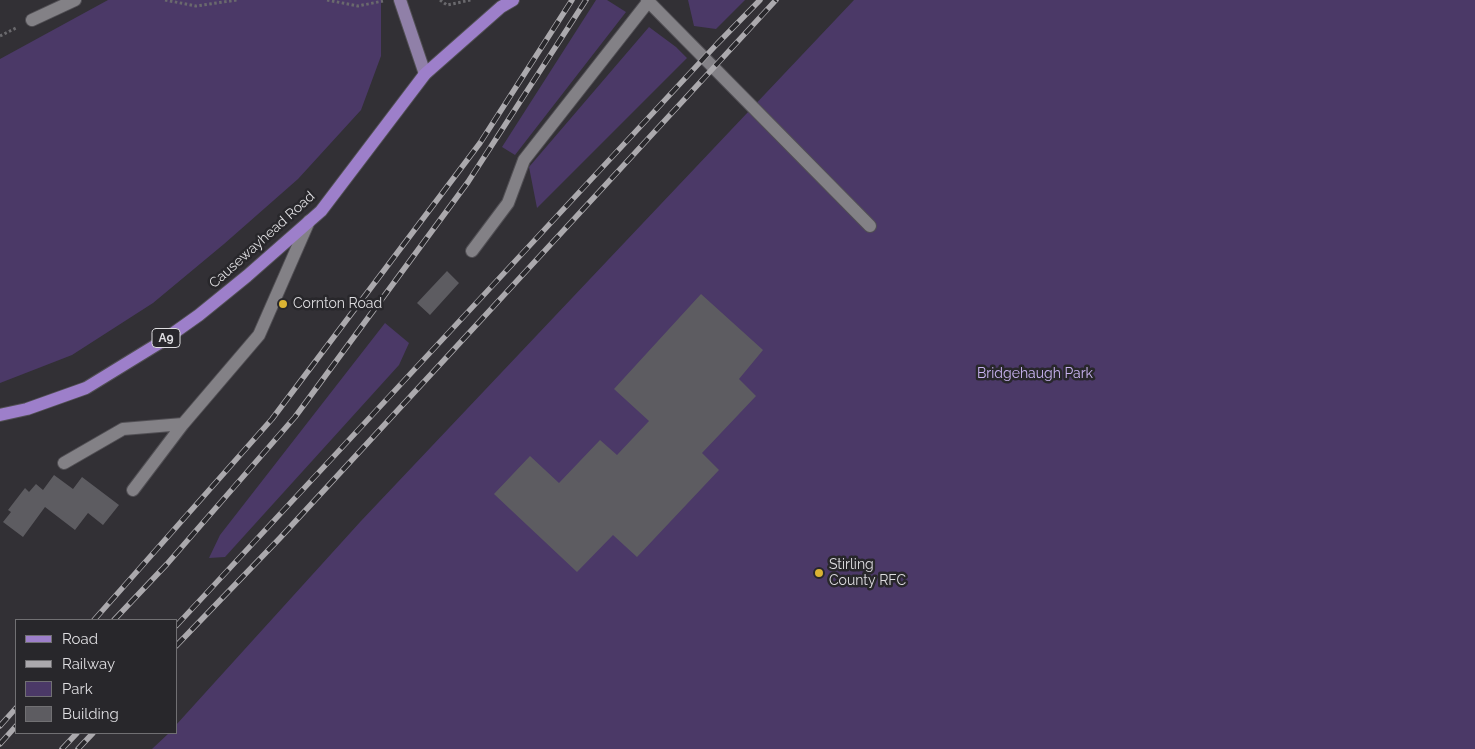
<!DOCTYPE html>
<html>
<head>
<meta charset="utf-8">
<style>
	body { margin:0 }
	#map { position:relative; width:1475px; height:749px; overflow:hidden; background:#323035; font-family:Raleway,sans-serif }
	canvas { display:block }
	.legend { position:absolute; left:15px; top:619px; width:162px; height:115px; box-sizing:border-box; background:#28272b; border:1px solid #717073; margin:0; padding:6px 9px; list-style:none; font-size:15px; color:#dedde0 }
	.legend li { display:flex; align-items:center; gap:10px; height:25px }
	.legend b { width:25px; border:1px solid #717073 }
</style>
</head>
<body>
<div id="map">
<canvas width="1475" height="749"></canvas>
<ul class="legend">
<li><b style="height:6px;background:#9d7fca"></b>Road</li>
<li><b style="height:6px;background:#aba9ad"></b>Railway</li>
<li><b style="height:14px;background:#4b3967"></b>Park</li>
<li><b style="height:14px;background:#5d5c61"></b>Building</li>
</ul>
</div>
<script>
const c = document.querySelector('canvas').getContext('2d');
c.lineJoin = 'round';
function paint(path, color) {
  c.fillStyle = color;
  c.fill(path, 'evenodd');
}
function poly(rows) {
  const path = new Path2D();
  for (const r of rows) {
    path.moveTo(r[0], r[1]);
    for (let i = 2; i < r.length; i += 2) path.lineTo(r[i], r[i + 1]);
  }
  return path;
}
function stroke(path, color, width, dash) {
  c.strokeStyle = color;
  c.lineWidth = width;
  c.lineCap = dash ? 'butt' : 'round';
  c.setLineDash(dash || []);
  c.stroke(path);
}
function label(font, color, halo, rows, align = 'center') {
  c.font = font + ' Raleway,sans-serif';
  c.lineWidth = 5;
  c.setLineDash([]);
  c.textBaseline = 'middle';
  c.strokeStyle = halo;
  c.fillStyle = color;
  for (const [text, x, y, turn = 0] of rows) {
    c.save();
    c.translate(x, y);
    c.rotate((+turn || 0) * Math.PI / 180);
    c.textAlign = isNaN(turn) ? turn : align;
    if (halo) c.strokeText(text, 0, 0);
    c.fillText(text, 0, 0);
    c.restore();
  }
}
const green = poly([
	[108,0,381,0,381,56,361,110,298,179,224,244,153,303,72,355,0,383,0,59],
	[596,0,607,0,626,12,515,155,502,147],
	[688,0,745,0,716,29,694,26],
	[854,0,1475,0,1475,749,152,749,169,733,176,733,176,725,361,521],
	[649,27,676,47,687,58,537,208,529,167],
	[385,323,409,343,399,365,225,557,209,558,220,535]
]);
const pier = poly([
	[0,726,15,739,6,749,0,749]
]);
const building = poly([
	[447,271,459,283,430,315,417,303],
	[701,294,763,350,739,379,756,396,702,453,719,470,637,557,613,535,577,572,494,494,530,456,559,483,600,440,617,455,649,421,614,389],
	[54,475,73,489,82,477,119,505,103,525,88,513,75,530,45,507,23,537,3,522,11,512,8,510,25,488,29,492,36,484,43,490]
]);
const path = poly([
	[165,0,196,6,237,0],
	[327,0,358,6,383,1],
	[440,0,447,5,471,0],
	[0,36,16,28]
]);
const lane = poly([
	[647,0,870,226],
	[472,251,508,203,524,160,648,2],
	[64,463,123,429,183,424],
	[133,490,183,424,259,335,309,221]
]);
const street = poly([
	[32,20,75,0]
]);
const secondary = poly([
	[400,0,425,74]
]);
const primary = poly([
	[0,415,27,409,86,388,161,342,199,315,247,276,321,211,425,74,501,7,513,0]
]);
const rail = poly([
	[94,620,272,419,480,143,572,0],
	[114,620,167,564,295,417,468,182,586,0],
	[176,626,717,44,760,0],
	[176,646,280,538,776,0],
	[0,726,16,708],
	[0,744,16,726],
	[62,749,77,733],
	[78,749,93,733]
]);
const markers = [
	[283,304,5,"#dab333"],
	[819,573,5,"#dab333"]
];
const shields = [
	[166,338,28]
];
const shieldNames = [
	["A9",166,338]
];
const streetNames = [
	["Causewayhead Road",262,240,-42]
];
const poiNames = [
	["Cornton Road",293,304],
	["Stirling",829,565],
	["County RFC",829,581]
];
const parkNames = [
	["Bridgehaugh Park",1035,374]
];
paint(green, '#4b3967');
paint(pier, '#323035');
paint(building, '#5d5c61');
stroke(lane, '#514f54', 14);
stroke(street, '#514f54', 14);
stroke(secondary, '#514f54', 14);
stroke(primary, '#514f54', 14);
stroke(path, '#6a696d', 3, [2.5, 2.5]);
stroke(lane, '#838186', 12);
stroke(street, '#838186', 12);
stroke(secondary, '#9080a8', 12);
stroke(primary, '#9d7fca', 12);
stroke(rail, '#aba9ad', 5.5);
stroke(rail, '#28272b', 4, [11]);
for (const [x, y, r, color] of markers) {
  const dot = new Path2D();
  dot.arc(x, y, r, 0, 2 * Math.PI);
  c.fillStyle = color;
  c.fill(dot);
  stroke(dot, '#28272b', 2);
}
for (const [x, y, w] of shields) {
  const box = new Path2D();
  box.roundRect(x - w / 2, y - 9.5, w, 19, 4);
  c.fillStyle = '#28272b';
  c.fill(box);
  stroke(box, '#dedde0', 1);
}
label('bold 12px', '#dedde0', null, shieldNames);
label('14px', '#dedde0', '#28272b', streetNames);
label('14px', '#dedde0', '#28272b', poiNames, 'left');
label('14px', '#c9b3f1', '#28272b', parkNames);
</script>
</body>
</html>
